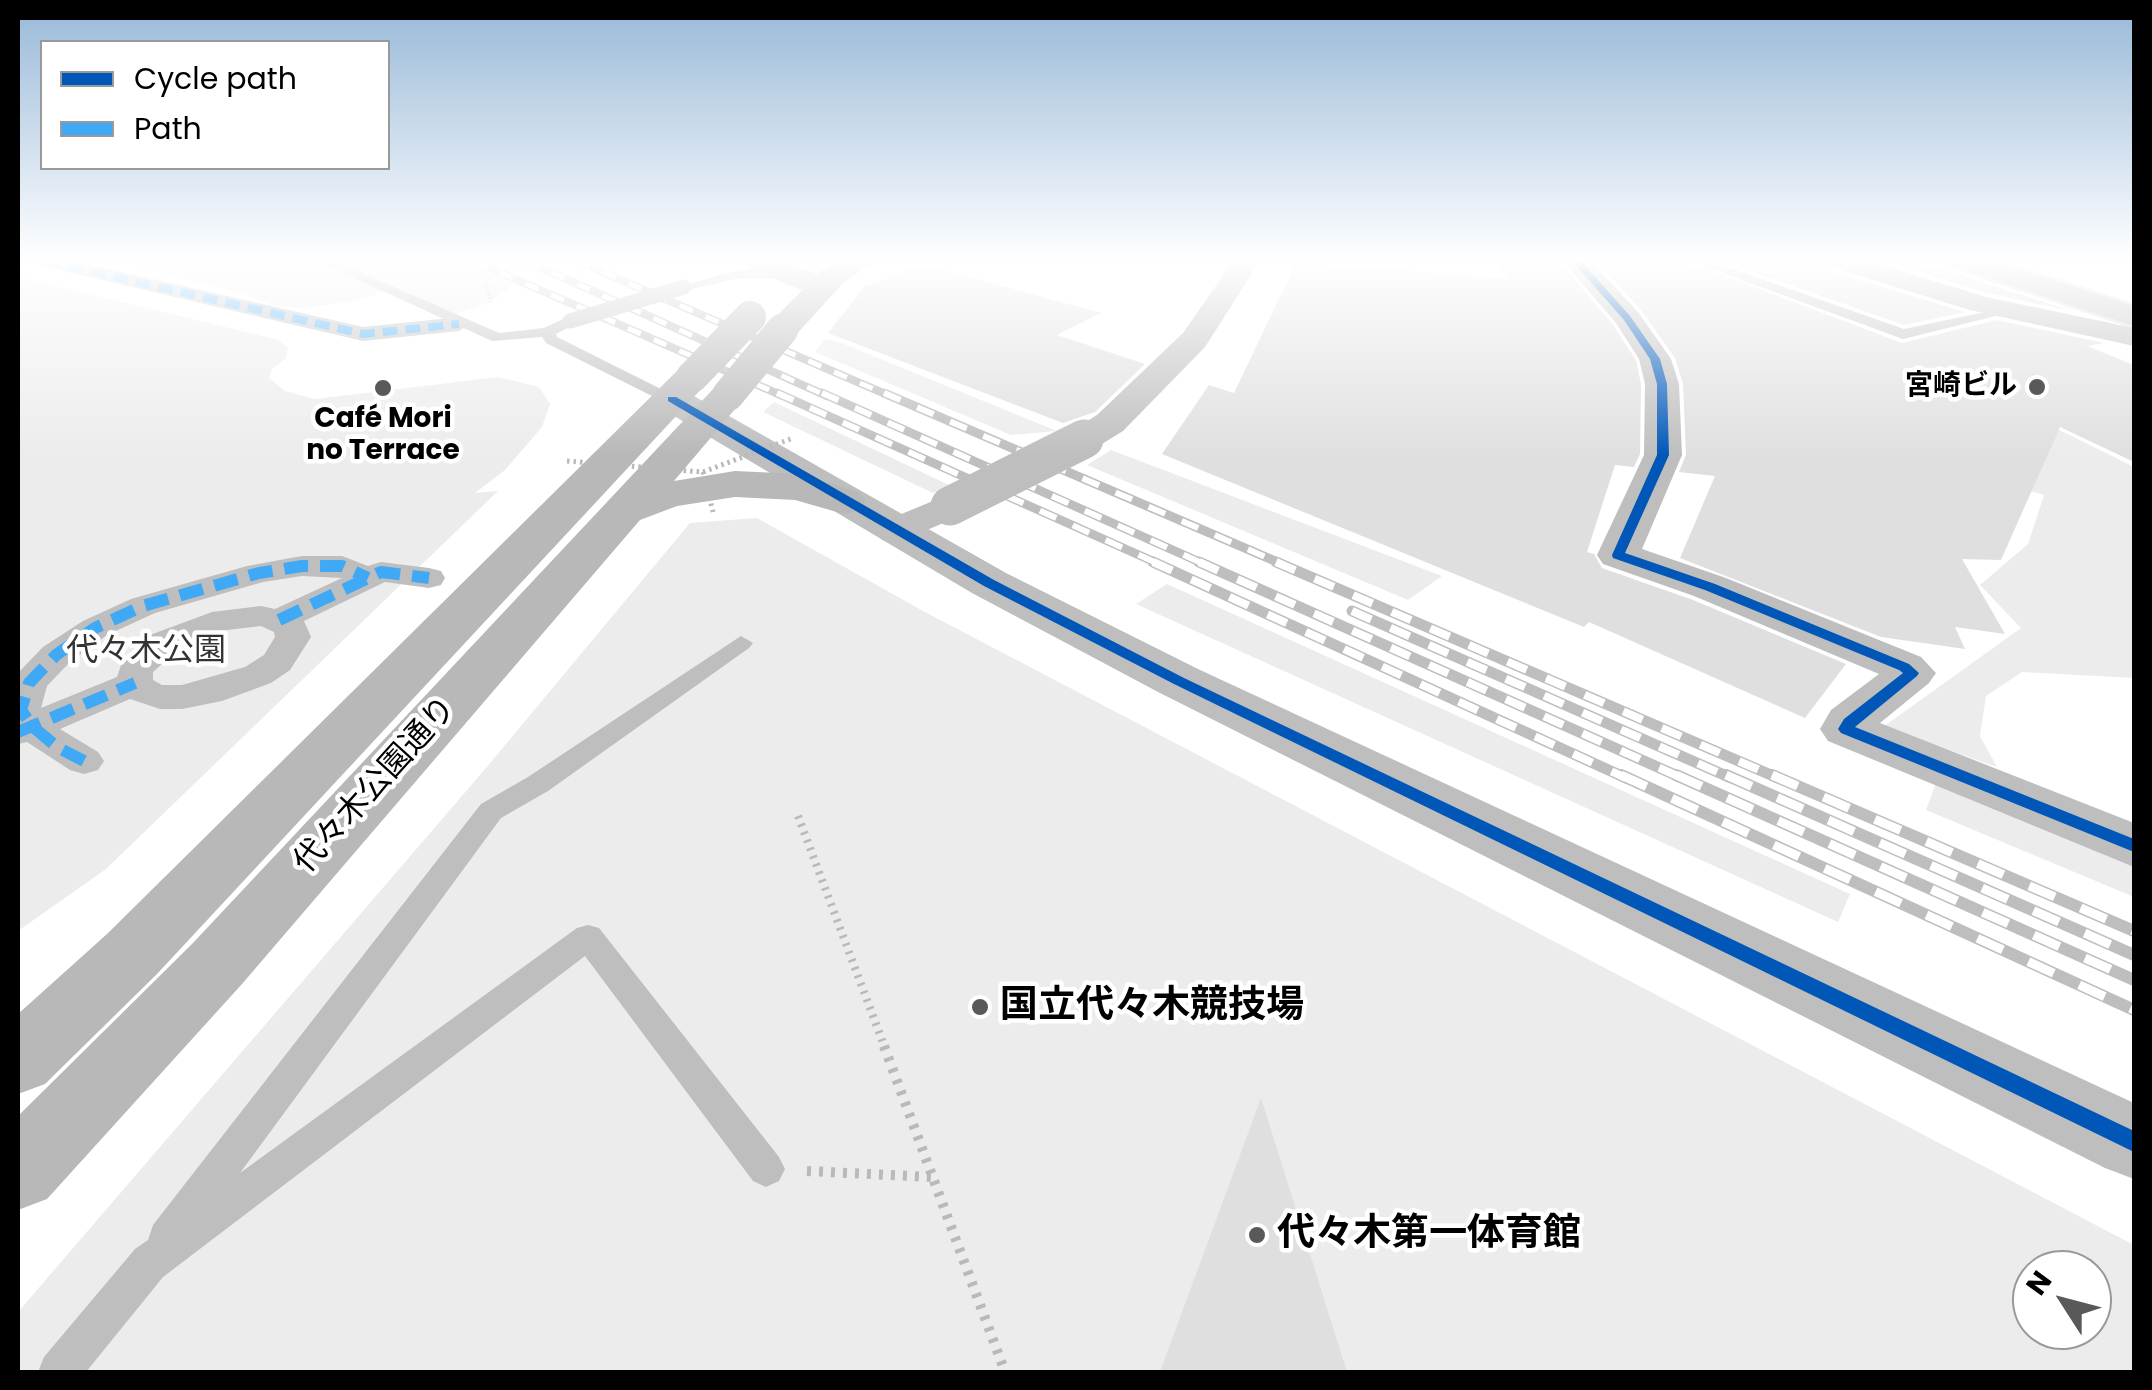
<!DOCTYPE html>
<html>
<head>
<meta charset="utf-8">
<style>
	body { margin:0 }
	#map { position:relative; width:2152px; height:1390px; overflow:hidden; background:#fff; font-family:Poppins,sans-serif }
	canvas { display:block }
	.frame { position:absolute; inset:0; border:20px solid #000; pointer-events:none }
	.legend { position:absolute; left:40px; top:40px; width:350px; height:130px; box-sizing:border-box; background:#fff; border:2px solid #999; margin:0; padding:12px 18px; list-style:none; font-size:30px; color:#000 }
	.legend li { display:flex; align-items:center; gap:20px; height:50px }
	.legend b { width:50px; border:2px solid #999 }
	.north { position:absolute; left:2012px; top:1250px; width:100px; height:100px; box-sizing:border-box; background:#fff; border:2px solid #999; border-radius:50%; rotate:306deg; font-size:28px; font-weight:700; line-height:40px; text-align:center; color:#000 }
	.north::after { content:''; display:block; margin:auto; width:35px; height:45px; background:#595959; clip-path:polygon(50% 0,100% 100%,50% 72%,0 100%) }
</style>
</head>
<body>
<div id="map">
<canvas width="2152" height="1390"></canvas>
<div class="frame"></div>
<ul class="legend">
<li><b style="height:12px;background:#0057b8"></b>Cycle path</li>
<li><b style="height:12px;background:#3fa9f5"></b>Path</li>
</ul>
<div class="north">N</div>
</div>
<script>
const c = document.querySelector('canvas').getContext('2d');
c.lineJoin = 'round';
function paint(path, color) {
  c.fillStyle = color;
  c.fill(path, 'evenodd');
}
function poly(rows) {
  const path = new Path2D();
  for (const r of rows) {
    path.moveTo(r[0], r[1]);
    for (let i = 2; i < r.length; i += 2) path.lineTo(r[i], r[i + 1]);
  }
  return path;
}
function stroke(path, color, width, dash) {
  c.strokeStyle = color;
  c.lineWidth = width;
  c.lineCap = dash ? 'butt' : 'round';
  c.setLineDash(dash || []);
  c.stroke(path);
}
function label(font, color, halo, rows, align = 'center') {
  c.font = font + ' Poppins,"Noto Sans JP",sans-serif';
  c.lineWidth = 9;
  c.setLineDash([]);
  c.textBaseline = 'middle';
  c.strokeStyle = halo;
  c.fillStyle = color;
  for (const [text, x, y, turn = 0] of rows) {
    c.save();
    c.translate(x, y);
    c.rotate((+turn || 0) * Math.PI / 180);
    c.textAlign = isNaN(turn) ? turn : align;
    if (halo) c.strokeText(text, 0, 0);
    c.fillText(text, 0, 0);
    c.restore();
  }
}
const green = poly([
	[114,261,464,261,515,285,489,302,448,317,398,286,356,301,302,308,277,306,233,291],
	[18,277,279,340,288,347,286,358,272,369,269,378,285,391,315,399,498,377,539,387,550,404,542,427,505,470,475,493,498,491,106,869,18,931],
	[825,339,839,342,1057,431,1011,435,815,352],
	[1967,384,2134,467,2134,678,2022,672,1986,696,1980,736,1997,767,1883,727,2021,628,1980,585,2028,544,2044,495,1979,476],
	[774,402,951,486,933,493,763,412],
	[1111,450,1442,576,1408,600,1087,465],
	[757,518,923,611,2134,1245,2134,1372,18,1372,18,1312,486,768,690,523],
	[2032,1270,2092,1270,2092,1330,2032,1330],
	[1167,584,1850,894,1838,922,1136,604],
	[1939,775,2134,858,2134,897,1926,810]
]);
const building = poly([
	[1297,261,1508,279,1496,261,1559,261,1613,325,1636,360,1641,384,1640,454,1634,467,1615,465,1587,552,1594,554,1602,568,1693,600,1846,664,1805,718,1589,622,1584,627,1162,454,1209,385,1234,393],
	[1596,261,1686,261,1902,343,1997,320,2104,343,2087,346,2134,365,2134,462,2060,427,2001,560,1962,559,2005,634,1955,627,1965,649,1881,637,1680,558,1715,476,1679,472,1686,455,1683,384,1675,358,1641,310],
	[1722,261,1823,261,1830,271,1965,312,1904,325],
	[1883,261,1916,261,2072,311,1987,293],
	[923,264,1101,313,1057,335,1145,364,1095,412,1063,423,828,333,864,287],
	[1261,1098,1347,1372,1160,1372]
]);
const pathFar2 = poly([
	[508,261,522,268],
	[487,284,491,302]
]);
const pathFar1 = poly([
	[798,816,885,1048]
]);
const path = poly([
	[884,1046,1005,1372],
	[807,1171,932,1177]
]);
const service = poly([
	[317,261,335,261,499,333,544,328,565,318,575,318,575,324,556,334,557,337,681,399,666,403,546,343,542,337,492,341,317,261],
	[1690,261,1710,261,1904,329,2009,307,2016,311,1903,339,1690,261],
	[739,270,791,270,798,274,791,278,739,278,684,291,677,287,739,270],
	[741,636,753,643,749,648,548,791,501,818,240,1173,577,928,588,925,599,928,779,1157,785,1169,779,1181,766,1187,753,1181,585,956,163,1277,86,1372,38,1372,44,1357,135,1249,148,1240,153,1225,481,804,528,777,741,636]
]);
const pedestrian = poly([
	[36,261,74,261,363,327,459,317,470,324,459,331,363,341,46,267,36,261],
	[302,556,342,556,368,566,381,562,429,568,441,571,445,578,441,585,429,588,385,582,304,621,311,637,290,670,271,683,222,701,182,709,160,709,130,699,60,729,98,752,104,761,98,770,84,774,70,770,27,742,18,744,18,673,43,647,83,621,131,599,247,566,302,556],
	[302,576,342,578,275,609,261,606,212,612,150,635,122,662,117,677,41,708,47,686,69,663,107,635,155,613,263,582,302,576],
	[261,626,274,632,275,637,264,655,245,667,182,685,162,685,153,680,153,672,176,651,219,631,261,626]
]);
const minor = poly([
	[1233,261,1260,261,1205,347,1123,431,1097,447,1084,450,1071,447,1066,439,1071,431,1097,415,1183,333,1233,261],
	[1563,261,1591,261,1638,312,1671,359,1679,384,1682,455,1642,549,1726,578,1921,657,1936,673,1929,683,1880,723,2134,823,2134,867,1828,741,1820,729,1831,710,1879,674,1694,596,1603,564,1597,555,1644,455,1645,384,1639,359,1616,323,1563,261],
	[1827,261,1869,261,1986,297,2134,328,2134,346,1970,310,1831,267,1827,261],
	[950,494,964,498,970,506,964,514,897,543,882,540,876,531,882,522,950,494]
]);
const tertiary = poly([
	[742,261,783,261,833,280,837,287,833,294,811,294,746,267,742,261],
	[672,388,685,391,1006,573,1198,669,2134,1103,2134,1179,2105,1168,1160,693,972,593,659,407,653,399,659,391,672,388]
]);
const secondary = poly([
	[838,261,875,261,843,283,794,337,770,337,765,330,770,323,821,271,838,261],
	[692,366,705,369,710,377,705,385,157,974,45,1084,18,1094,18,1014,107,934,679,369,692,366],
	[728,384,741,387,747,395,674,481,735,471,799,474,859,492,866,501,859,510,844,514,795,500,735,497,677,506,640,520,242,984,47,1199,18,1210,18,1116,192,944,715,387,728,384]
]);
const primary = poly([
	[1950,261,1995,261,2134,306,2134,326,1954,267,1950,261]
]);
const railFar3 = poly([
	[474,261,783,396],
	[526,261,827,396],
	[577,261,890,396]
]);
const railFar2 = poly([
	[777,393,1159,564],
	[822,393,1204,564],
	[884,393,1282,564]
]);
const railFar1 = poly([
	[1153,562,1626,778],
	[1199,562,1682,778],
	[1276,562,1778,778],
	[1352,611,1731,778]
]);
const rail = poly([
	[1621,775,2134,1010],
	[1676,775,2134,980],
	[1726,775,2134,955],
	[1772,775,2134,931]
]);
const pathBridge = poly([
	[567,461,703,472,793,438],
	[703,472,713,512]
]);
const serviceBridge = poly([
	[570,321,684,287]
]);
const minorBridge = poly([
	[950,506,1084,439]
]);
const secondaryBridge = poly([
	[692,377,750,317],
	[728,395,782,330]
]);
const quietFar1 = poly([
	[46,261,363,334,459,324]
]);
const quiet = poly([
	[279,620,381,572,429,578],
	[18,732,135,683],
	[84,761,57,747,32,726,21,710,29,683,56,655,95,628,143,606,259,573,302,566,342,566,368,578]
]);
const cycleway = poly([
	[1572,261,1581,261,1630,316,1660,359,1667,384,1669,455,1625,553,1715,584,1909,664,1919,673,1917,676,1855,727,2134,839,2134,852,1841,733,1838,729,1844,719,1903,673,1899,670,1705,590,1613,558,1612,555,1657,455,1657,384,1650,359,1624,320,1572,261],
	[668,397,676,397,994,580,1184,678,2134,1131,2134,1152,1174,684,984,586,668,401,668,397]
]);
const markers = [
	[2037,387,10,"#595959"],
	[383,388,10,"#595959"],
	[980,1007,10,"#595959"],
	[1257,1235,10,"#595959"]
];
const farPoinames = [
	["宮崎ビル",2017,387],
	["Café Mori",383,420,"center"],
	["no Terrace",383,452,"center"]
];
const parkNames = [
	["代々木公園",146,652]
];
const streetNames = [
	["代々木公園通り",376,786,-48]
];
const nearPoinames = [
	["国立代々木競技場",1000,1007],
	["代々木第一体育館",1277,1235]
];
paint(green, '#ececec');
paint(building, '#dfdfdf');
stroke(primary, '#dbdbdb', 5);
stroke(pathFar2, '#b9b9b9', 4, [1, 2.5]);
stroke(pathFar1, '#b9b9b9', 8, [2.5, 6]);
stroke(path, '#b9b9b9', 10, [4, 8]);
paint(service, '#bebebe');
paint(pedestrian, '#bebebe');
paint(minor, '#bebebe');
paint(tertiary, '#bebebe');
paint(secondary, '#b8b8b8');
paint(primary, '#bebebe');
stroke(railFar3, '#bebebe', 8);
stroke(railFar2, '#bebebe', 9);
stroke(railFar1, '#bebebe', 11);
stroke(rail, '#bebebe', 12);
stroke(railFar3, '#fff', 5, [14]);
stroke(railFar2, '#fff', 6, [18]);
stroke(railFar1, '#fff', 8, [21]);
stroke(rail, '#fff', 9, [28]);
stroke(pathBridge, '#b9b9b9', 5, [2.5, 4]);
stroke(serviceBridge, '#bebebe', 15);
stroke(minorBridge, '#bebebe', 39);
stroke(secondaryBridge, '#b8b8b8', 32);
stroke(quietFar1, '#3fa9f5', 8, [15, 8]);
stroke(quiet, '#3fa9f5', 12, [24, 12]);
paint(cycleway, '#0057b8');
const sky = c.createLinearGradient(0, 0, 0, 456);
sky.addColorStop(0, '#97b8d8');
sky.addColorStop(0.57, '#fff');
sky.addColorStop(1, '#ffffff00');
c.fillStyle = sky;
c.fillRect(0, 0, 2152, 456);
for (const [x, y, r, color] of markers) {
  const dot = new Path2D();
  dot.arc(x, y, r, 0, 2 * Math.PI);
  c.fillStyle = color;
  c.fill(dot);
  stroke(dot, '#fff', 4);
}
label('bold 28px', '#000', '#fff', farPoinames, 'right');
label('32px', '#333', '#fff', parkNames);
label('32px', '#000', '#fff', streetNames);
label('bold 38px', '#000', '#fff', nearPoinames, 'left');
</script>
</body>
</html>
